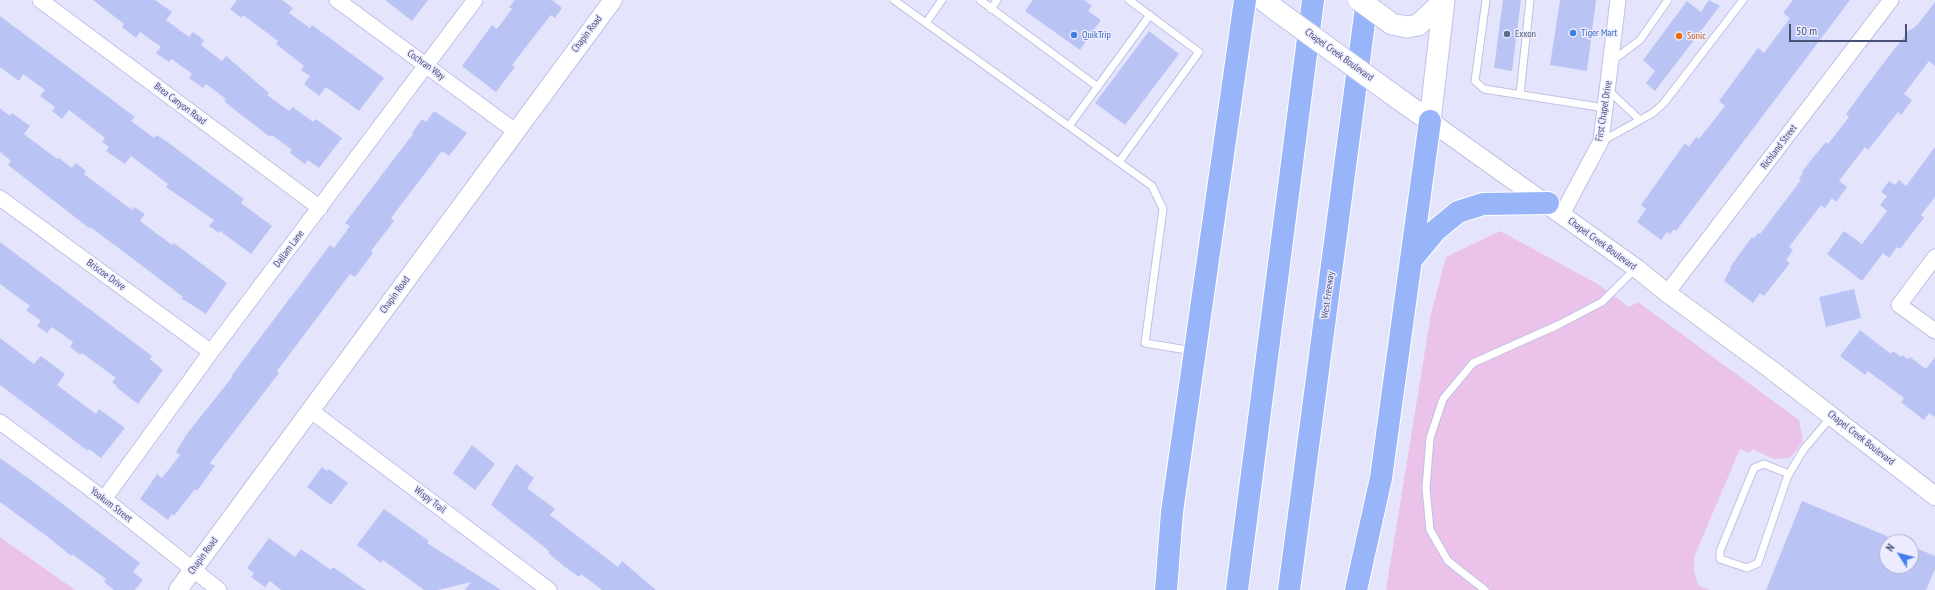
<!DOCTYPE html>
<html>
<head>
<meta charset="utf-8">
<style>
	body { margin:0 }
	#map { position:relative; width:1935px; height:590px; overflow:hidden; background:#e5e4fd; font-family:"PT Sans Narrow",sans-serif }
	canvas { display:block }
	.north { position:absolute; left:1879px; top:534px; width:40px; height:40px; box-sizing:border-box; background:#ecebff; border:1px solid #aaaec9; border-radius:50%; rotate:306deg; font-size:11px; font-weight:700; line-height:16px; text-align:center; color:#485277 }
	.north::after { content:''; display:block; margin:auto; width:14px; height:18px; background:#447dec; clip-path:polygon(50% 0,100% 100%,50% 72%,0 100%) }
	.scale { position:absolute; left:1789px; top:24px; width:118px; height:18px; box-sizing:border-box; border:2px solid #485277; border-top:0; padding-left:5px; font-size:12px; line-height:14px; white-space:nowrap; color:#485277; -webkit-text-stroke:3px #ecebff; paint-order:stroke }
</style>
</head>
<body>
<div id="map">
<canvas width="1935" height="590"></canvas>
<div class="north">N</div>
<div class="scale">50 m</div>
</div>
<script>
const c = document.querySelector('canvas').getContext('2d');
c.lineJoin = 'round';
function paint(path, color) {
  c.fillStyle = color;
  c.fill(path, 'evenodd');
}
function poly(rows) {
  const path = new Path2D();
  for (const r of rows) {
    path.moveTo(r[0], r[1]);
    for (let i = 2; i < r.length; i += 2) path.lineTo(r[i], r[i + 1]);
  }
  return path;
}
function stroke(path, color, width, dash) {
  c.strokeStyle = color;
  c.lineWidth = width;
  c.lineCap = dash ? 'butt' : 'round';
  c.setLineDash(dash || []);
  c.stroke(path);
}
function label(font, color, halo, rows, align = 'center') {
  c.font = font + ' "PT Sans Narrow",sans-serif';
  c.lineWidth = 3;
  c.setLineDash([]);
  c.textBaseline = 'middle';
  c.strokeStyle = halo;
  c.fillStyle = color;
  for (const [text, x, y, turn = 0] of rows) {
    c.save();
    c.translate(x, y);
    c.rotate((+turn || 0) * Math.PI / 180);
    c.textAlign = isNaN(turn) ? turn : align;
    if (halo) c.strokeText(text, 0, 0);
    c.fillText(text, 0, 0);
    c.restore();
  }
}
const green = poly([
	[1500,231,1596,283,1629,307,1638,302,1799,420,1803,441,1792,456,1788,458,1774,459,1752,449,1750,453,1740,449,1694,557,1694,570,1698,585,1709,590,1386,590,1431,314,1446,257],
	[0,537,75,590,0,590]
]);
const building = poly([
	[93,0,155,0,172,12,166,20,189,37,193,32,204,40,201,45,222,61,226,56,269,93,267,95,289,111,293,107,313,122,316,119,342,138,319,168,308,160,305,164,290,153,292,150,272,135,270,137,235,110,224,101,226,99,206,84,203,88,189,78,192,74,172,59,169,62,156,53,161,47,140,32,136,38,122,27,124,24],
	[237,0,282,0,293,8,289,13,310,28,312,25,384,78,359,111,326,87,319,96,304,84,310,76,301,70,304,66,276,44,278,41,243,15,241,18,230,9],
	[385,0,428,0,412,21],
	[515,0,552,0,562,8,555,18,551,15,539,30,512,65,515,67,496,92,462,66,492,25,497,29,512,9,509,7],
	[1033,0,1084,0,1092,6,1088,11,1101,20,1080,50,1025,11],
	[1503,0,1521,0,1512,71,1494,68],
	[1560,0,1596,0,1587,71,1550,65],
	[1709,0,1720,6,1655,91,1646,83,1655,71,1643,60,1687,1,1701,12],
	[1793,0,1850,0,1676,231,1674,229,1670,234,1667,232,1661,240,1637,222,1646,209,1641,205,1685,143,1689,147,1696,137,1699,139,1725,106,1719,101,1758,48,1764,53,1790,18,1783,13],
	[1935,2,1935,66,1929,61,1904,94,1912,100,1901,115,1898,112,1868,150,1865,147,1839,181,1847,187,1836,202,1832,198,1825,208,1821,205,1789,247,1793,250,1786,260,1790,263,1764,296,1760,293,1753,303,1724,281,1731,268,1730,267,1752,237,1754,238,1758,233,1760,234,1801,180,1799,179,1803,173,1802,172,1811,160,1826,142,1828,144,1849,117,1846,114,1876,73,1910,29,1911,30,1918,24],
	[0,16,135,117,131,121,154,138,157,135,166,141,244,199,241,203,272,226,251,254,220,231,219,233,209,226,214,220,166,187,168,184,131,156,125,164,106,151,109,147,102,142,105,138,69,110,62,119,52,111,55,107,40,96,45,90,23,74,19,81,0,67],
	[1149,31,1179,54,1125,125,1095,103],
	[0,108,10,116,12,113,30,126,24,134,57,159,59,158,72,168,76,163,86,171,84,174,132,210,134,207,145,214,140,221,172,245,174,243,227,283,206,314,181,298,183,297,124,252,90,227,89,228,8,165,11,161,0,152],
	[434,111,467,133,449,156,442,151,391,218,394,221,371,251,373,253,355,277,350,274,277,371,279,373,210,463,215,466,197,491,195,489,174,516,172,514,168,520,140,499,149,486,157,474,162,478,180,455,176,452,186,435,233,376,232,375,330,245,334,248,350,226,345,223,413,134,412,133,422,119,426,122],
	[1935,147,1935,197,1921,215,1924,218,1900,249,1897,247,1889,258,1883,253,1862,281,1827,254,1844,231,1862,244,1887,211,1880,205,1887,196,1881,192,1889,181,1895,185,1899,180,1906,186],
	[0,242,152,356,150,359,163,370,138,404,116,387,117,386,112,382,116,378,82,353,80,355,70,347,73,342,52,327,47,333,37,326,41,321,26,310,30,306,0,284],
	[1854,289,1861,318,1826,327,1819,297],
	[1860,330,1891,354,1893,351,1901,357,1902,355,1908,359,1910,357,1926,369,1935,357,1935,417,1929,413,1924,420,1901,402,1904,398,1868,371,1865,375,1840,356],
	[0,338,34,364,41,356,65,374,57,385,96,414,99,409,125,428,101,458,89,449,88,451,0,385],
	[472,445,495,464,475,490,453,473],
	[0,458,35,483,140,563,133,572,143,580,135,590,114,590,104,582,106,579,72,554,71,556,48,537,0,502],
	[516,464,534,478,527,488,555,509,550,515,618,567,622,561,656,590,602,590,581,574,579,577,565,567,548,553,549,551,491,505],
	[322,467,327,471,329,469,348,483,331,505,307,487],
	[1802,501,1887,536,1887,566,1911,566,1911,546,1935,556,1935,569,1926,590,1766,590],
	[384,509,429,541,427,543,501,590,465,590,471,582,438,590,424,590,383,560,381,563,357,545],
	[269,538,295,557,301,549,331,570,333,567,366,590,281,590,270,581,265,587,251,577,254,573,247,568]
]);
const service = poly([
	[894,0,1152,186,1163,209,1145,343,1193,351],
	[980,0,1098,87],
	[1486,0,1475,81,1484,89,1605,108],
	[991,9,997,0],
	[926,23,942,0],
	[1612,61,1640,40,1668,0],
	[1608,90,1640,120],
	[1520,94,1530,0],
	[1069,126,1150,15],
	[1602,141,1653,113,1664,103,1743,0],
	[1119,162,1199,52,1129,0],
	[1789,474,1764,464,1754,468,1720,551,1720,559,1747,568,1758,563,1787,478,1789,474,1804,449,1832,416],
	[1485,590,1448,561,1430,530,1426,488,1430,438,1443,399,1473,363,1558,325,1602,302,1636,268]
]);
const minor = poly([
	[40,0,320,208],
	[337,0,515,131],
	[0,198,211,352],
	[1562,214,1601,141,1618,0],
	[1935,257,1899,305,1935,331],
	[1667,293,1891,0],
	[310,410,549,590],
	[0,422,104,499,219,590],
	[104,499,211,352,475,0]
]);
const tertiary = poly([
	[1430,121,1636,268,1667,293,1769,368,1935,496],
	[178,590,613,0]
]);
const secondary = poly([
	[1263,0,1276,10],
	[1392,24,1407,27,1418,25,1444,1],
	[1396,97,1430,121,1444,0]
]);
const motorway = poly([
	[1411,260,1436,230,1458,212,1483,204,1548,203],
	[1166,590,1172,512,1245,0],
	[1237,590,1313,0],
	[1289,590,1367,0],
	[1356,590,1381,478,1430,121]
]);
const secondaryBridge = poly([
	[1359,0,1392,24],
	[1276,10,1396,97]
]);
const markers = [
	[1573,33,4,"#3f7fe0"],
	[1507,34,4,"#5c6f8a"],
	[1074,35,4,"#3f7fe0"],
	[1679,36,4,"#e8710a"]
];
const shopNames = [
	["Tiger Mart",1581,33],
	["QuikTrip",1082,35]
];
const streetNames = [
	["Chapin Road",587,34,-53],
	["Chapel Creek Boulevard",1339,55,36],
	["Cochran Way",426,65,36],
	["Brea Canyon Road",180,104,37],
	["First Chapel Drive",1604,111,-81],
	["Richland Street",1779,147,-53],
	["Chapel Creek Boulevard",1602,244,36],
	["Dallam Lane",289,249,-53],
	["Briscoe Drive",106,275,36],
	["Chapin Road",395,295,-54],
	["West Freeway",1328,295,-82],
	["Chapel Creek Boulevard",1861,438,38],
	["Wispy Trail",430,500,37],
	["Yoakum Street",111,505,38],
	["Chapin Road",203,556,-54]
];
const serviceNames = [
	["Exxon",1515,34]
];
const foodNames = [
	["Sonic",1687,36]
];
paint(green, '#ebc2ea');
paint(building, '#bac4f4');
stroke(service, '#bfc2e2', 9);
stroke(minor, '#bfc2e2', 17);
stroke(tertiary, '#bfc2e2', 20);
stroke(secondary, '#bfc3e9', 23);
stroke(motorway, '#fff', 24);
stroke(service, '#fff', 7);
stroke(minor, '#fff', 15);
stroke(tertiary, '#fff', 18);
stroke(secondary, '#fff', 21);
stroke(motorway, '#98b5fa', 22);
stroke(secondaryBridge, '#bfc3e9', 23, []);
stroke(secondaryBridge, '#fff', 21);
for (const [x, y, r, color] of markers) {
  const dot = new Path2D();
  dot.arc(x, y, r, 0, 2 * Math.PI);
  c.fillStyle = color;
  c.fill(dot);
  stroke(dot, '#ecebff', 1.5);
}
label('10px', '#366cbe', '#ecebff', shopNames, 'left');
label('10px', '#485277', '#ecebff', streetNames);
label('10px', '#4e5e75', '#ecebff', serviceNames, 'left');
label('10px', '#c56008', '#ecebff', foodNames, 'left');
</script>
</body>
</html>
